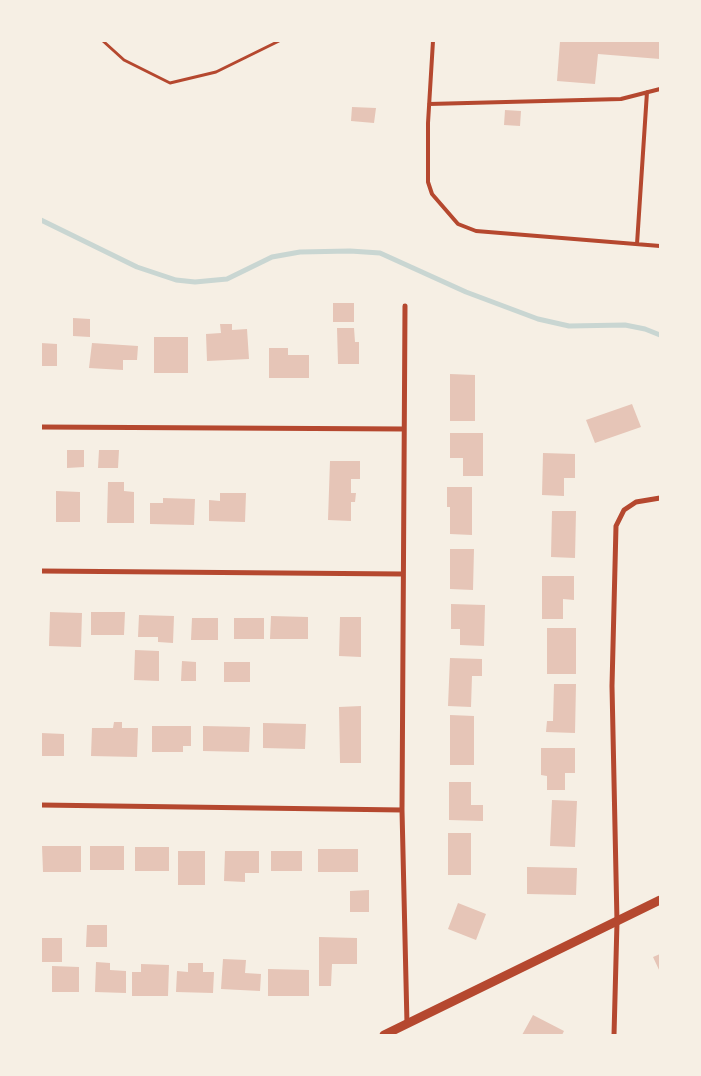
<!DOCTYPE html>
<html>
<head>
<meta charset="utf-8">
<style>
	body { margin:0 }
	#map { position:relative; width:701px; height:1076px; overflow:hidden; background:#f6efe4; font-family:"Exo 2",sans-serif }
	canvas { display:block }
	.frame { position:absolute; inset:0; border:42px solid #f6efe4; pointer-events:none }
</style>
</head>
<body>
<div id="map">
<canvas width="701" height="1076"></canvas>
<div class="frame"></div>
</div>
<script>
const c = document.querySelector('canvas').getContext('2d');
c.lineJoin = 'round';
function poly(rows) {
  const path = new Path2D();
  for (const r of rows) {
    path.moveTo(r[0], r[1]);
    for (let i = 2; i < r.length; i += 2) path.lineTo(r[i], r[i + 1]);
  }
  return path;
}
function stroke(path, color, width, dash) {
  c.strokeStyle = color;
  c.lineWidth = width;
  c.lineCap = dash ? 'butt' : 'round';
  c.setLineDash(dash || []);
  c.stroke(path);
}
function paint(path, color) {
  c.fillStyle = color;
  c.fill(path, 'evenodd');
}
const stream = poly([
	[41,220,137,267,176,280,195,282,227,279,272,257,300,252,350,251,380,253,466,292,538,319,569,326,625,325,645,329,660,335]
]);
const building = poly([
	[560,41,660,41,660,59,598,54,595,84,557,81],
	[352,107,376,108,374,123,351,121],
	[505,110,521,111,520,126,504,125],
	[333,303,354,303,354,322,333,322],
	[73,318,90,319,90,337,73,336],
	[220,324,232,324,232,330,247,329,249,359,207,361,206,334,221,333],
	[337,328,354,328,355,342,359,342,359,364,338,364],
	[154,337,188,337,188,373,154,373],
	[41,343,57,344,57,366,41,366],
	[92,343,138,346,137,360,123,360,123,370,89,368],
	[269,348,288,348,288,355,309,355,309,378,269,378],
	[450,374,475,375,475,421,450,421],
	[632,404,641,427,595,443,586,420],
	[450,433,483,433,483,476,463,476,463,458,450,458],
	[67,450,84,450,84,467,67,468],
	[99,450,119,450,118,468,98,468],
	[543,453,575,454,575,478,564,478,564,496,542,495],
	[330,461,360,461,360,479,351,479,351,493,356,493,355,502,351,502,351,521,328,520],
	[108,482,124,482,124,491,134,492,134,523,107,523],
	[447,487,472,487,472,535,450,534,450,507,447,507],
	[56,491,80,492,80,522,56,522],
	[220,493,246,493,245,522,209,521,209,500,220,501],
	[163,498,195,499,194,525,150,524,150,503,163,503],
	[552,511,576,511,575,558,551,557],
	[450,549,474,549,473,590,450,589],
	[542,576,574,576,574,600,563,599,563,619,542,619],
	[451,604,485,605,484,646,460,645,460,629,451,629],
	[50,612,82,613,81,647,49,646],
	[91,612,125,612,124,635,91,635],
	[139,615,174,616,173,643,158,642,158,637,138,637],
	[271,616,308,617,308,639,270,639],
	[340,617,361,617,361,657,339,656],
	[192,618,218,618,218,640,191,640],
	[234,618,264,618,264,639,234,639],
	[547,628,576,628,576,674,547,674],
	[135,650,159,651,159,681,134,680],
	[450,658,482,659,482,676,472,676,471,707,448,706],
	[182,661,196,662,196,681,181,681],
	[224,662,250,662,250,682,224,682],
	[554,684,576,684,575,733,546,732,547,721,553,721],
	[361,706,361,763,340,763,339,707],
	[450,715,474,716,474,765,450,765],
	[114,722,122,722,122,728,138,728,137,757,91,756,92,728,113,728],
	[263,723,306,724,305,749,263,748],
	[152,726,191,726,191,746,183,746,183,752,152,752],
	[203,726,250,727,249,752,203,751],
	[41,733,64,734,64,756,41,756],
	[541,748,575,748,575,773,565,773,565,790,547,790,547,776,541,775],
	[449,782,471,782,471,805,483,805,483,821,449,820],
	[552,800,577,801,575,847,550,846],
	[448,833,471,833,471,875,448,875],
	[42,846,81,846,81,872,43,872],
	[90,846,124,846,124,870,90,870],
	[135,847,169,847,169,871,135,871],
	[318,849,358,849,358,872,318,872],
	[178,851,205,851,205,885,178,885],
	[225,851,259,851,259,873,245,873,245,882,224,881],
	[271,851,302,851,302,871,271,871],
	[527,867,577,868,576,895,527,894],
	[369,890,369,912,350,912,350,891],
	[458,903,486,914,476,940,448,929],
	[87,925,107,925,107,947,86,947],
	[319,937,357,938,357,964,332,964,331,986,319,986],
	[41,938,62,938,62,962,41,962],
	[660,954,660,972,653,957],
	[223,959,246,960,245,973,261,974,260,991,221,989],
	[96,962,110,963,110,970,126,971,126,993,95,992],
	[188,963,203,963,203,972,214,972,213,993,176,992,177,971,188,972],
	[141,964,169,965,168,996,132,996,132,972,141,972],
	[52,966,79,967,79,992,52,992],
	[268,969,309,970,309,996,268,996],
	[533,1015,564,1031,562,1035,522,1035]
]);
const path = poly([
	[103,41,124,60,170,83,216,72,279,41]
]);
const service = poly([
	[433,41,428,123,428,182,432,194,458,224,476,231,660,246],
	[429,104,621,99,660,89],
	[637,244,647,92]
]);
const minor = poly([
	[405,306,402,810,407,1024],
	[41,427,404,429],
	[41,571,402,574],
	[41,805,402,810],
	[614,1035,617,922,612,686,616,526,624,510,636,502,660,498]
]);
const tertiary = poly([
	[384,1035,660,900]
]);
stroke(stream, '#c9d6d2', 5);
paint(building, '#e6c5b7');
stroke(path, '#b5482f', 3);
stroke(service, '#b5482f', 4);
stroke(minor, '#b5482f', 5);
stroke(tertiary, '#b5482f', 9);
</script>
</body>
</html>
